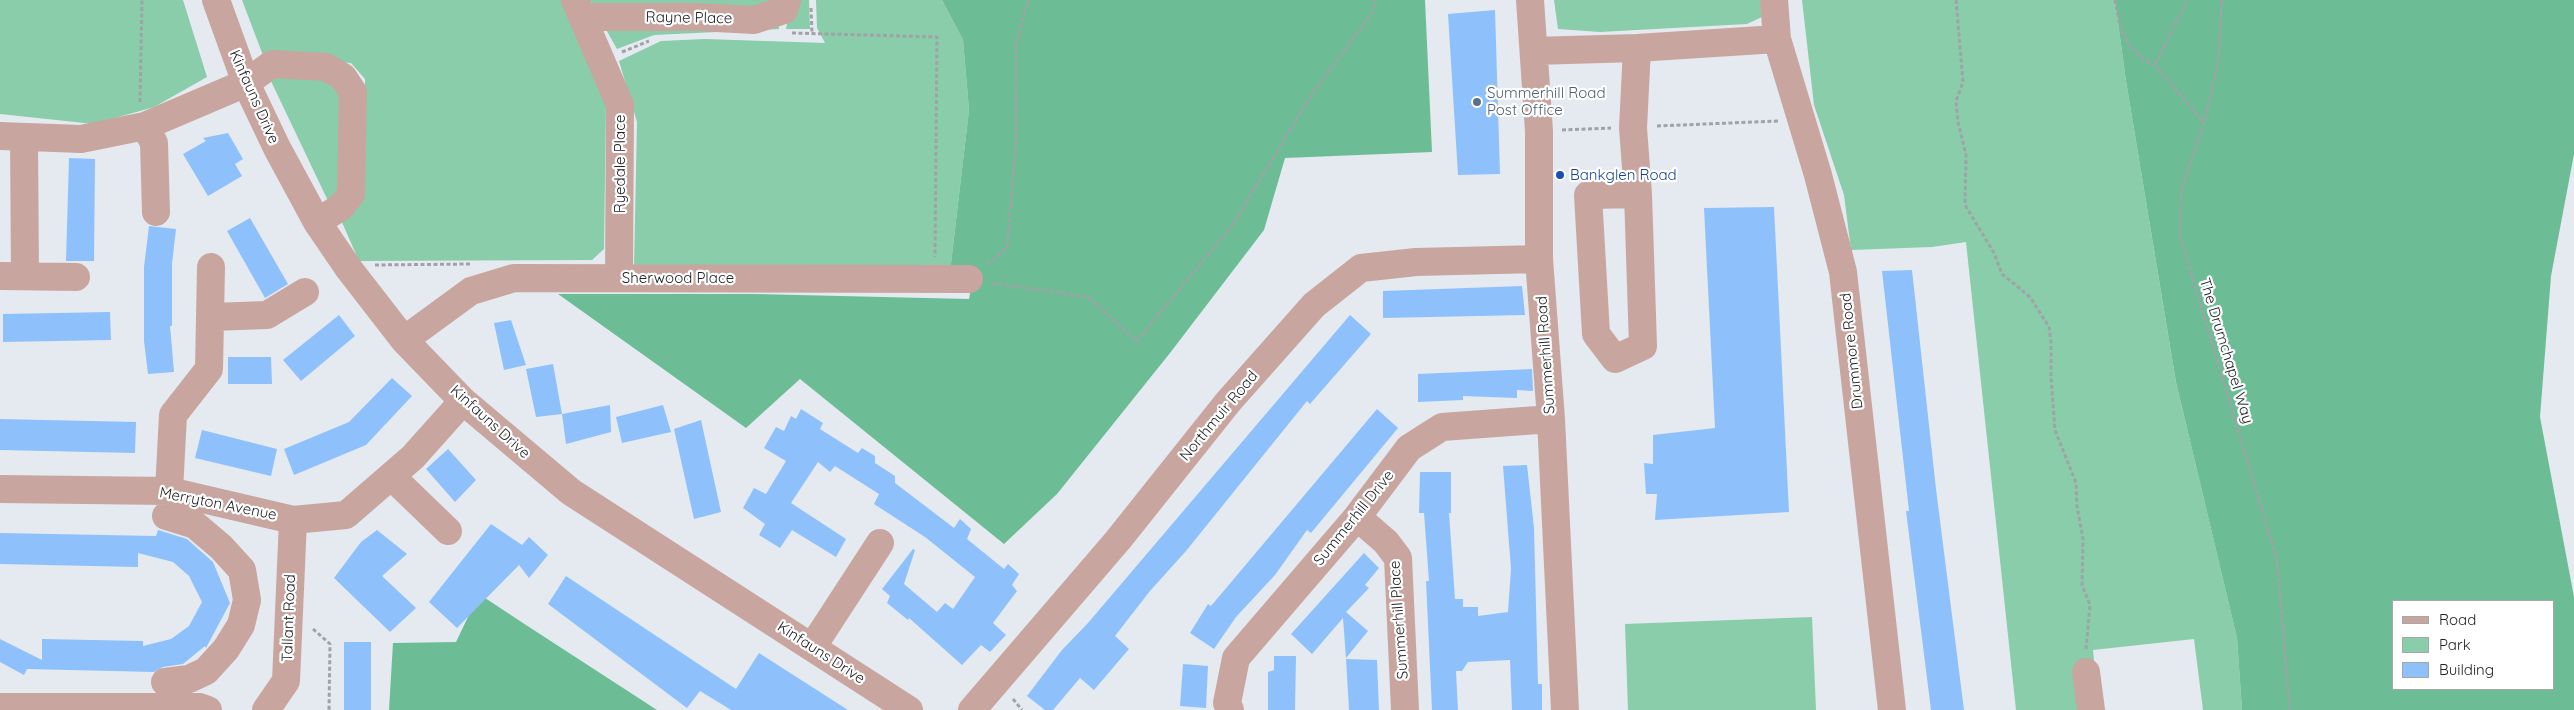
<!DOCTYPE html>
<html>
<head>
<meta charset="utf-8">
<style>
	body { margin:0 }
	#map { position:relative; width:2574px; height:710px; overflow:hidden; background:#e4eaf0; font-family:Quicksand,sans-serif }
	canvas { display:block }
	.legend { position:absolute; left:2392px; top:600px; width:162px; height:90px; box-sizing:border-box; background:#fff; border:1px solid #a6a7a7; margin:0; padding:6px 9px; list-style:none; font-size:15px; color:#202224 }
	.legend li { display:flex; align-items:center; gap:10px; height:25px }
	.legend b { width:25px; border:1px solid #a6a7a7 }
</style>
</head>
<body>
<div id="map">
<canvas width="2574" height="710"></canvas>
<ul class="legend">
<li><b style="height:6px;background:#c9a59f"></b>Road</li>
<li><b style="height:14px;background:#89cdab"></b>Park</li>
<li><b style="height:14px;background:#8ec1fb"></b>Building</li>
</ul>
</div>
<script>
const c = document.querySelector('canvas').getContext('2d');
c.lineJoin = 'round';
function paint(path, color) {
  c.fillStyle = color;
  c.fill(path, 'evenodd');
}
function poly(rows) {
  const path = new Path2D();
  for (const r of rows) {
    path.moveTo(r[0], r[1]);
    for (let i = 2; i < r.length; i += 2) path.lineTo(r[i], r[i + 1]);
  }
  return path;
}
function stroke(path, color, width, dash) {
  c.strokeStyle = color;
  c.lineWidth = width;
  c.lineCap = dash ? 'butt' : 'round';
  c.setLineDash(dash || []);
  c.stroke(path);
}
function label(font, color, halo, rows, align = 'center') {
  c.font = font + ' Quicksand,sans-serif';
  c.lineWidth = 4.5;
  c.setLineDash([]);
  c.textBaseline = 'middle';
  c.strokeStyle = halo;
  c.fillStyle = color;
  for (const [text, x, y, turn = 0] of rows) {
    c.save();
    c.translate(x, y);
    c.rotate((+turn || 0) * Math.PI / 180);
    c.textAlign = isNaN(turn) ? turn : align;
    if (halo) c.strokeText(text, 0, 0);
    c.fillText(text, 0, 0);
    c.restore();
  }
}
const green = poly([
	[0,0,183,0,207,77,154,107,94,124,0,114],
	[242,0,562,0,606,104,604,249,592,260,359,261,341,220,358,201,366,144,365,79,351,63,264,58],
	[589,0,777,0,764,13,594,5],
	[792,0,809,0,810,29,786,29],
	[816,0,942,0,963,40,969,110,950,272,634,269,637,122,619,61,661,41,705,39,825,43,817,28],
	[1554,0,1763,0,1764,16,1747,24,1600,32,1558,29],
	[1802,0,2115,0,2126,81,2176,382,2237,638,2242,710,2203,710,2194,639,2093,650,2099,710,2016,710,1966,242,1932,247,1851,250,1844,195,1814,105],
	[778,17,779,29,654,35,617,49,604,26],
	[326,67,343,77,343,192,329,203,270,79],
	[1812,617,1816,710,1628,710,1625,624]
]);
const forest = poly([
	[942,0,1425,0,1432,152,1285,158,1264,230,1170,353,1057,494,1004,544,800,379,746,428,558,294,755,294,969,299,974,272,950,272,969,110,963,40],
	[2115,0,2574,0,2574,154,2551,276,2540,417,2574,597,2574,710,2242,710,2237,638,2176,382,2126,81],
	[2393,601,2553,601,2553,689,2393,689],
	[479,594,526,625,657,710,389,710,393,643,456,642]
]);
const building = poly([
	[1495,10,1500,174,1458,175,1448,14],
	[228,133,243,159,235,164,242,176,208,196,183,154,206,141,203,138],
	[69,158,95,159,94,261,66,261],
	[1774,207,1789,512,1655,520,1657,494,1646,494,1644,463,1653,464,1653,435,1715,428,1704,208],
	[250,218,288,284,265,298,227,231],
	[149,226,176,229,172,264,172,326,170,326,174,372,148,374,144,341,144,267],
	[1912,270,1936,489,1964,710,1931,710,1906,511,1909,511,1882,271],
	[1522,286,1525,315,1383,318,1383,291],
	[110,312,111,340,3,342,3,314],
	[339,315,355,336,301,381,283,360],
	[1350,315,1371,334,1310,404,1307,401,1186,551,1150,591,1115,636,1129,649,1094,690,1080,678,1053,710,1045,710,1027,696,1062,650,1088,623],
	[511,320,526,365,504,370,494,323],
	[228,357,271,357,272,384,228,384],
	[553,364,562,414,536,417,526,369],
	[1532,369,1533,391,1517,390,1517,398,1463,396,1463,400,1418,402,1418,374],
	[392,378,412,396,366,445,294,475,284,449,349,422],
	[610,405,611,432,566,444,562,414],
	[663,405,671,432,622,443,616,417],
	[801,409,823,423,820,429,858,453,862,448,875,456,875,463,895,476,895,483,954,528,960,519,971,529,967,539,1004,569,1008,564,1019,574,1012,585,1017,591,993,623,1006,635,990,652,981,645,962,665,909,618,908,620,887,603,890,596,882,589,913,549,915,550,904,584,937,612,945,603,953,609,975,577,925,537,874,504,879,494,835,466,830,472,818,462,791,503,846,539,836,557,792,530,780,548,759,535,765,524,743,508,754,488,766,494,786,461,764,448,776,427,784,431,791,416,796,419],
	[1377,409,1398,428,1311,533,1307,530,1275,575,1236,617,1214,649,1190,633,1208,604,1211,606],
	[0,419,136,422,135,453,0,450],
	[701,420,721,512,694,519,674,429],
	[202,430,277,449,271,476,195,458],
	[448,449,476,480,455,502,426,469],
	[1527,465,1534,528,1538,684,1542,684,1542,710,1512,710,1510,660,1468,662,1462,671,1456,671,1458,710,1432,710,1426,581,1429,581,1424,513,1419,513,1420,472,1451,472,1451,513,1449,513,1455,599,1463,599,1463,607,1478,607,1478,616,1508,612,1511,569,1503,466],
	[491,524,522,545,529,537,548,555,529,578,519,565,457,628,429,602],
	[158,530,187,539,213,562,230,603,206,648,205,646,183,664,163,667,154,672,27,669,24,675,0,662,0,639,42,660,42,639,143,641,143,646,171,639,189,626,202,602,189,576,173,562,138,553,138,567,0,564,0,533,156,536],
	[377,530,407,554,382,576,416,608,390,632,334,578,361,542],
	[1364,553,1379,568,1365,585,1369,588,1346,612,1368,631,1346,658,1343,618,1312,654,1291,634],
	[566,576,736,689,759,653,848,710,731,710,700,691,687,708,548,604],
	[344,642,371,642,371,710,344,710],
	[1274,656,1296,656,1295,710,1268,710,1268,672,1274,670],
	[1346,659,1377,660,1379,710,1349,710],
	[1183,664,1208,666,1206,708,1180,706]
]);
const path = poly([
	[1956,0,1963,82,1956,101,1958,122,1966,155,1965,205,1994,253,2002,274,2030,297,2049,327,2051,342,2051,377,2055,430,2076,483,2077,506,2083,539,2082,585,2090,605,2086,649],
	[2115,0,2120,26,2129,45,2143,59,2155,65,2204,123],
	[2222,0,2218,63,2204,123,2182,187,2180,236,2277,560,2290,710],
	[811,8,812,33],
	[792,33,937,37,935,257],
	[622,52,649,41],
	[2155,65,2187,0],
	[140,102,142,0],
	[1657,126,1778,121],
	[1562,130,1611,128],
	[987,264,1007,249,1016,145,1016,45,1028,0],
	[375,265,471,264],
	[992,283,1088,297,1137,341,1234,223,1313,92,1372,13,1375,0],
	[313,629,330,644,329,710],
	[1013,699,1022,710]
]);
const minor = poly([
	[216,0,246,83,277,148,317,222,349,269,404,340,463,401,571,492,909,710],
	[575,0,620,105,619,278],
	[1530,0,1539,131,1539,259,1551,419,1565,710],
	[1774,0,1777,39,1818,175,1843,272,1892,710],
	[582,17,697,17,754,20,784,10,787,0],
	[1637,48,1633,128,1638,194,1643,346,1615,359,1596,334,1588,195,1638,194],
	[1534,51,1637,48,1777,39],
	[145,126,154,143,156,212],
	[0,136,81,139,145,126,246,83,272,64,326,67,343,77,353,92,351,194,341,207,317,222],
	[24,137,25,276],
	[0,276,76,277],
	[212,317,267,315,305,292],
	[404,340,471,291,514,278,969,279],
	[391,476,448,531],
	[0,489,169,491,293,520,346,515,413,457,463,401],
	[169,491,173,415,209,369,211,267],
	[1357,517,1386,542,1398,558,1405,710],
	[813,646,880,543],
	[2086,672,2091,710],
	[165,682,189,679,206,671,226,649,241,625,247,600,242,570,221,547,195,525,166,516],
	[0,707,200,707,208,710],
	[266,710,286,681,293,520],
	[972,710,1118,540,1228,402,1314,305,1361,268,1416,262,1539,259],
	[1230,710,1227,703,1236,658,1357,517,1409,448,1442,427,1551,419]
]);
const markers = [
	[1477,102,5,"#5c6f8a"],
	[1560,175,5,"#1a4fb4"]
];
const streetNames = [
	["Rayne Place",689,18,1],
	["Kinfauns Drive",254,97,66],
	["Ryedale Place",620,164,-90],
	["Sherwood Place",678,278],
	["Drummore Road",1852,351,-96],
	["The Drumchapel Way",2226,351,73],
	["Summerhill Road",1546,355,-94],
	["Northmuir Road",1219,416,-50],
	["Kinfauns Drive",490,422,42],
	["Merryton Avenue",218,504,11],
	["Summerhill Drive",1354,518,-51],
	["Tallant Road",289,618,-88],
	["Summerhill Place",1399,620,-94],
	["Kinfauns Drive",821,653,33]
];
const serviceNames = [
	["Summerhill Road",1487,93],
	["Post Office",1487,110]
];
const transitNames = [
	["Bankglen Road",1570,175]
];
paint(green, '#89cdab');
paint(forest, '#6cbd96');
paint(building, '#8ec1fb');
stroke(path, '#9fa3a8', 3, [4, 2.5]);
stroke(minor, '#c9a59f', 28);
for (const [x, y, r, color] of markers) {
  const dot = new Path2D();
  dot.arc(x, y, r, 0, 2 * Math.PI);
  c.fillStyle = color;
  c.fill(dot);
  stroke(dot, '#fff', 2);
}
label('15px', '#202224', '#fff', streetNames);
label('15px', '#4e5e75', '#fff', serviceNames, 'left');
label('15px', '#164399', '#fff', transitNames, 'left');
</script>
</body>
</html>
